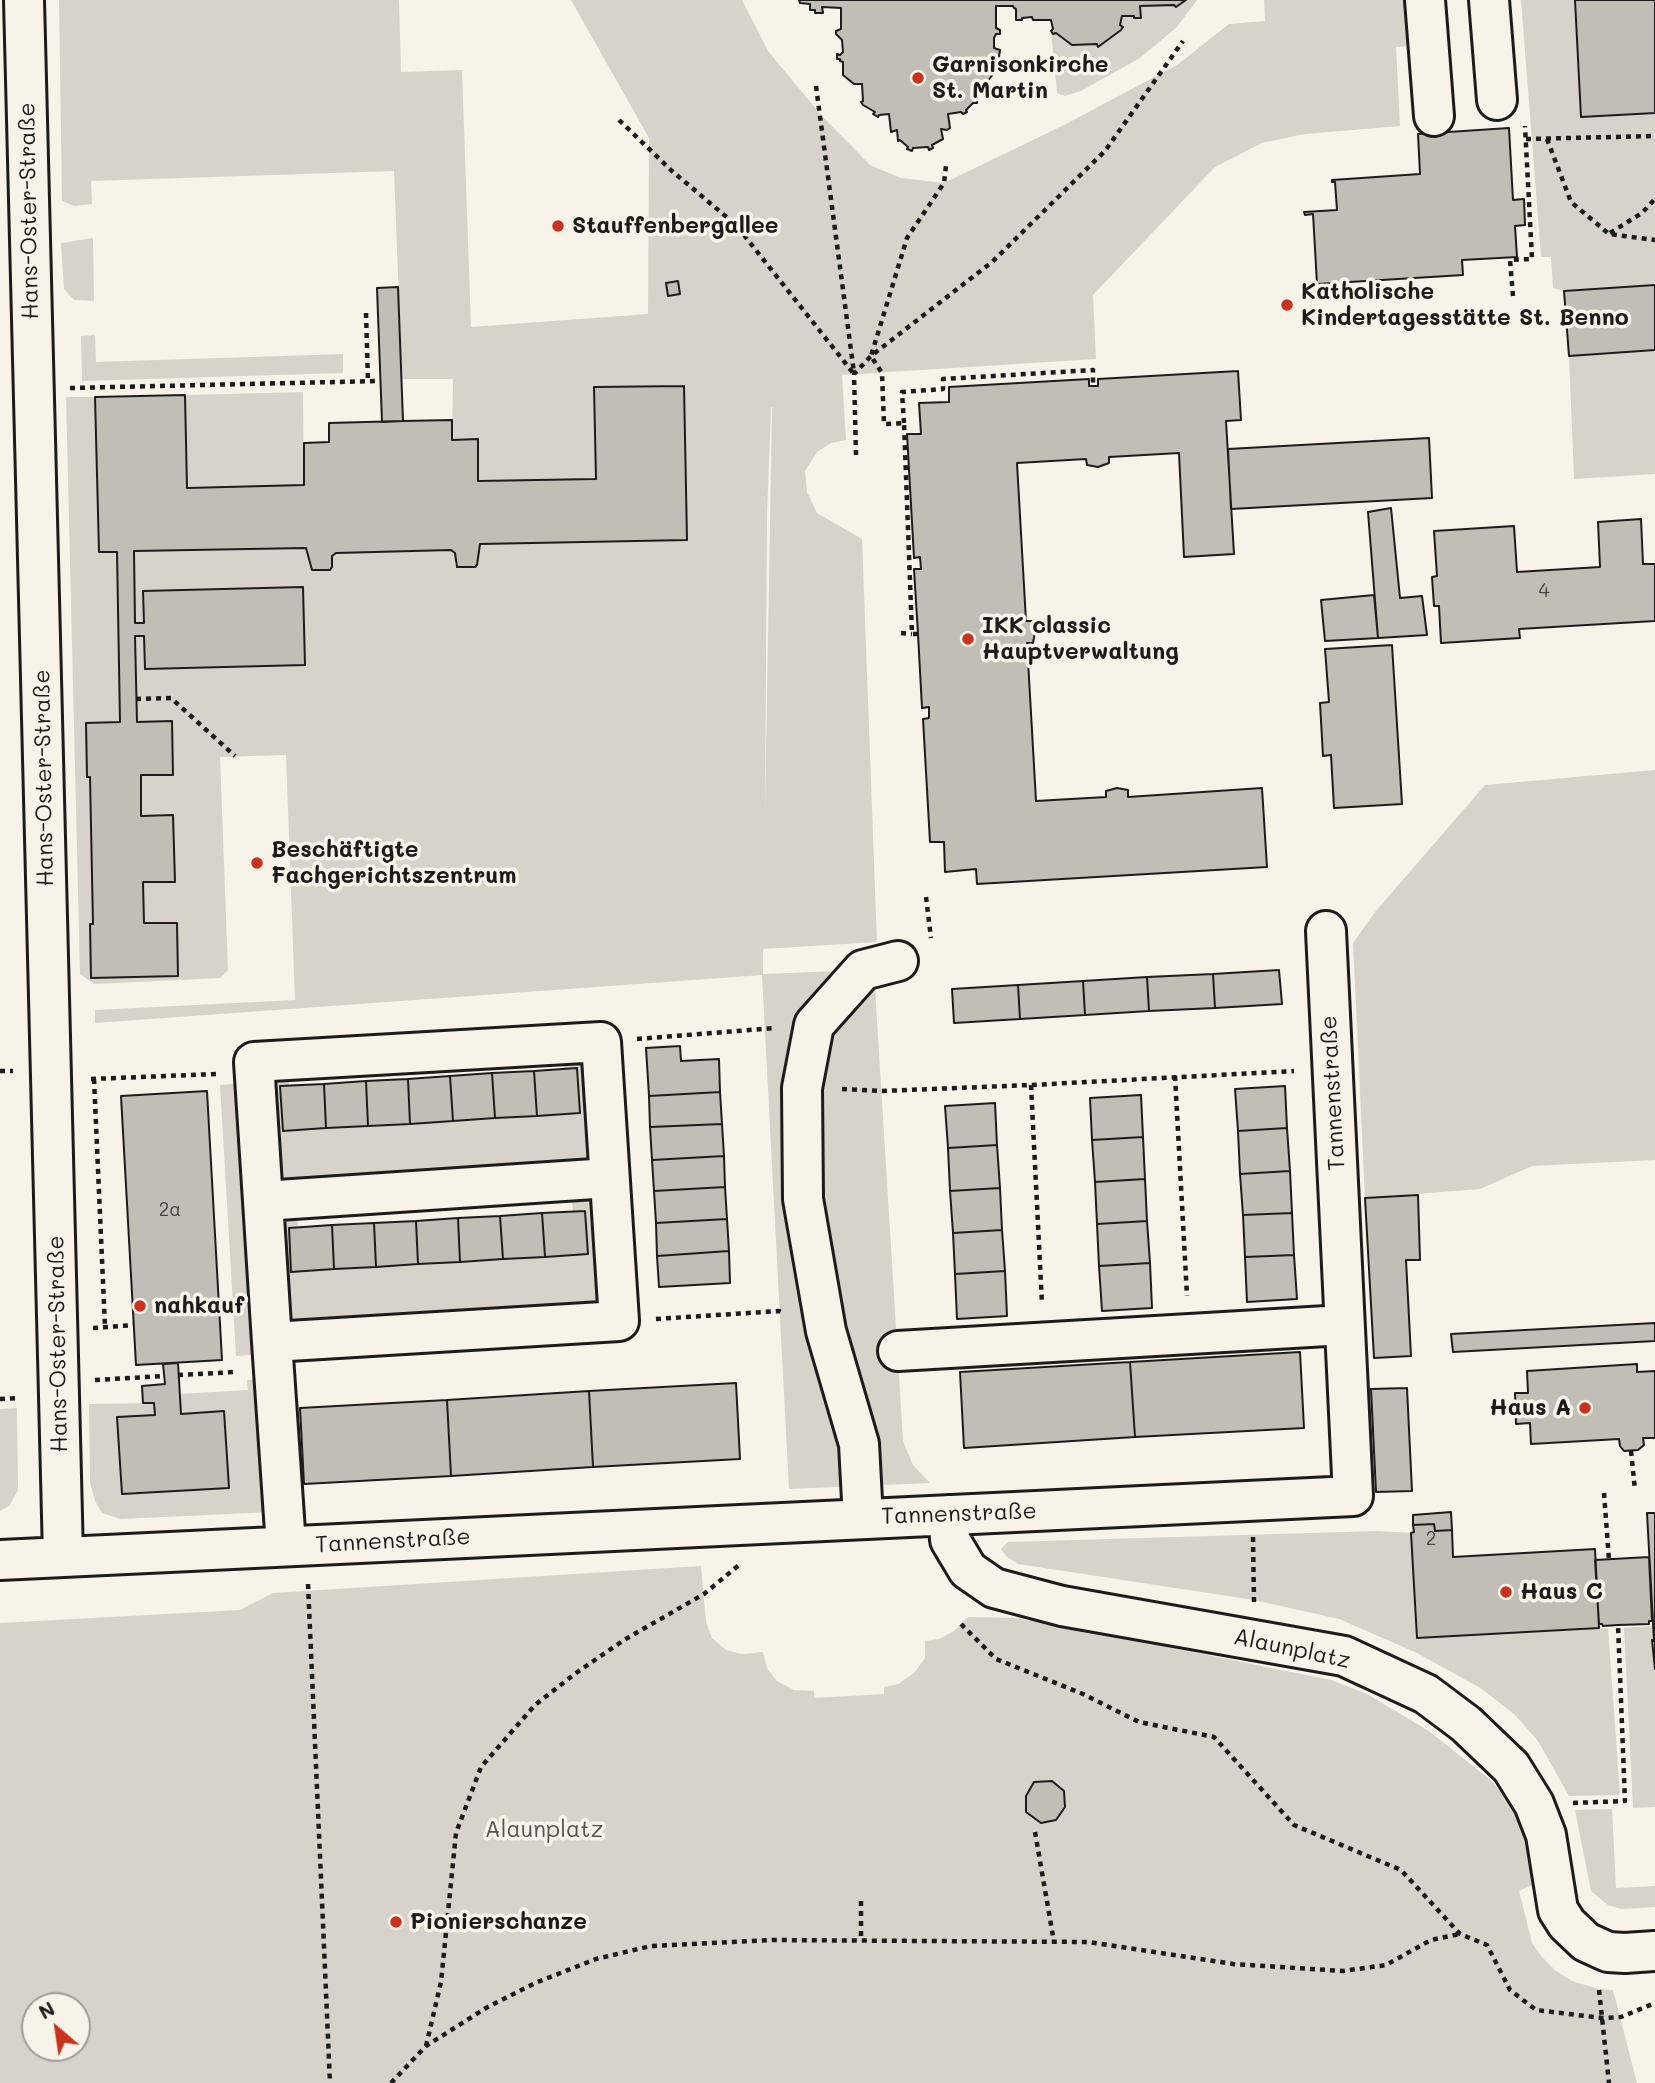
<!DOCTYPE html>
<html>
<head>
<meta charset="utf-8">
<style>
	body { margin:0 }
	#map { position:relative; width:1655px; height:2083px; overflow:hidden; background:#f7f3e8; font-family:Mali,sans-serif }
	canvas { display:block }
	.north { position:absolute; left:21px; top:1992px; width:70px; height:70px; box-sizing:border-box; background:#f7f3e8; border:2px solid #9f9d96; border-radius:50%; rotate:331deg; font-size:19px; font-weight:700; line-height:28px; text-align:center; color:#1c1c1c }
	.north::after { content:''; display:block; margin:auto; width:24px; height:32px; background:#c8321e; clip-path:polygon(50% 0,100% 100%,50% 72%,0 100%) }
</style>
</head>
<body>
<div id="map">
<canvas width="1655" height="2083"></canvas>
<div class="north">N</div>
</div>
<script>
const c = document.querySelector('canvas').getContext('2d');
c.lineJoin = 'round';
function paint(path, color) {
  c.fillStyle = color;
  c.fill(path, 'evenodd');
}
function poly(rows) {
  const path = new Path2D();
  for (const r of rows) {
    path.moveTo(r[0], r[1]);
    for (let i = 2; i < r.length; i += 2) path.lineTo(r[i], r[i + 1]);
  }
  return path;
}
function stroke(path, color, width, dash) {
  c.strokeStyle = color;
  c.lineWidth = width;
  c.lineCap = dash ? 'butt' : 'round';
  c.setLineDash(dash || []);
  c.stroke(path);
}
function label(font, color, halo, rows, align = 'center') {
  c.font = font + ' Mali,sans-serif';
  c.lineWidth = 7;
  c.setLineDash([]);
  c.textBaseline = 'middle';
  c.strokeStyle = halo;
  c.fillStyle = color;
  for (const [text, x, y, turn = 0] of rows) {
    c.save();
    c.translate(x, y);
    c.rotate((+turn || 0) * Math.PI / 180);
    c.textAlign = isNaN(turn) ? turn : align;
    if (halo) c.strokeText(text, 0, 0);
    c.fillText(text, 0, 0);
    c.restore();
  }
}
const green = poly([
	[59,0,399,0,401,72,462,70,471,327,648,314,649,138,571,0,742,0,768,51,822,116,870,165,901,178,944,183,1064,125,1177,65,1229,24,1265,21,1264,0,1409,0,1412,46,1396,47,1400,126,1305,134,1262,143,1215,167,1093,295,1096,359,842,375,846,440,831,443,817,452,805,471,807,492,817,513,862,539,877,942,763,949,763,974,863,970,874,972,903,1441,913,1465,930,1483,789,1489,762,975,95,1023,95,1010,295,1000,286,755,220,757,228,970,220,978,94,984,80,974,66,397,95,397,99,552,117,552,120,722,86,723,87,776,90,777,93,924,90,925,91,977,178,975,177,923,144,923,143,882,175,881,173,815,141,816,141,775,173,774,172,721,137,722,135,636,144,636,145,669,305,665,143,592,144,623,135,623,134,551,306,548,310,567,312,570,330,569,332,567,332,556,336,553,451,550,455,553,455,565,457,567,475,567,477,565,480,544,687,540,684,386,594,388,596,479,478,481,478,439,452,440,453,379,402,379,394,171,91,181,92,204,74,206,62,201],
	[771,407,772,407,765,811,767,517],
	[1186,0,1197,0,1177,27,1140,58,1081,91,1065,96,1057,93,1051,31,1053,34,1056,33,1073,45,1097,44,1098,46,1102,45,1101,43,1120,25,1122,16,1134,16,1134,18,1140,18,1140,6,1174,5,1176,7],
	[1521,0,1575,0,1582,117,1655,113,1655,285,1564,291,1553,288,1551,257,1541,257],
	[93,238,94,301,74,300,64,289,61,243],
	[95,335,96,362,343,354,343,373,82,381,81,336],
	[1655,350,1655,474,1574,479,1569,356],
	[303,392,304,485,187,488,185,395],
	[1655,770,1655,1160,1532,1166,1480,1189,1365,1198,1353,943,1375,912,1485,785],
	[562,1051,586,1055,600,1162,278,1189,268,1077,288,1067,289,1086,280,1087,283,1131,579,1113,564,1069],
	[246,1083,262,1354,236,1356,220,1085],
	[571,1193,594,1196,609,1303,287,1330,277,1219,297,1209,298,1227,289,1228,292,1272,587,1254,585,1211,573,1212],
	[265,1379,272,1512,120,1519,102,1513,95,1501,90,1482,89,1404,154,1403,155,1415,117,1417,122,1494,228,1488,224,1412,181,1414,179,1394,248,1390,247,1380],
	[17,1408,18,1490,9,1506,0,1511,0,1409],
	[1378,1531,1411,1533,1417,1638,1608,1628,1620,1795,1569,1796,1538,1741,1515,1715,1482,1689,1417,1653,1339,1619,1254,1600,1018,1564,1007,1557,1001,1549,1008,1542],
	[701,1566,706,1622,712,1638,726,1650,742,1654,763,1652,767,1668,777,1681,794,1690,814,1691,814,1698,884,1694,884,1687,898,1684,914,1673,925,1658,925,1641,939,1639,954,1631,968,1617,1014,1618,1068,1627,1331,1680,1367,1694,1429,1731,1493,1782,1534,1839,1543,1880,1519,1891,1532,1943,1542,1957,1555,1970,1572,1981,1599,1989,1613,1990,1637,2083,0,2083,0,1623,240,1610,273,1593],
	[35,2006,77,2006,77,2048,35,2048],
	[1653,1626,1654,1641,1652,1641,1655,1669,1655,1807,1633,1808,1624,1628],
	[1612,1809,1616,1888,1655,1886,1655,1907,1622,1909,1608,1905,1591,1891,1575,1810]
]);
const building = poly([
	[799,0,1186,0,1176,7,1174,5,1140,6,1141,18,1134,18,1134,16,1122,16,1120,25,1123,27,1121,30,1098,47,1097,44,1072,45,1056,33,1053,34,1051,31,1053,29,1051,20,1033,20,1032,17,1022,18,1022,20,1016,20,1016,9,1014,8,1013,6,996,6,996,28,1000,30,1000,34,996,34,994,38,994,48,1000,50,999,57,997,57,996,60,993,60,994,73,987,82,978,82,979,86,976,87,975,98,977,98,977,103,973,103,966,110,967,112,963,114,961,112,948,114,950,128,947,130,941,129,943,139,932,145,933,148,929,150,928,147,913,148,912,151,907,149,908,147,900,140,898,141,897,130,891,132,889,114,879,115,878,117,873,114,875,112,863,105,861,102,863,101,862,84,854,84,843,75,843,62,840,61,840,59,837,59,837,54,840,55,843,52,842,40,836,34,836,31,841,29,841,8,822,7,823,13,815,13,815,10,810,10,810,4,800,3,799,0],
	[1575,0,1655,0,1655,113,1581,117,1575,0],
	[1509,128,1513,200,1524,199,1525,225,1515,226,1517,257,1462,260,1463,275,1317,284,1313,214,1305,215,1304,212,1337,210,1335,182,1332,182,1332,180,1420,174,1418,134,1509,128],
	[678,281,680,294,668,296,666,283,678,281],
	[1655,285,1655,350,1569,356,1564,291,1655,285],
	[398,287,403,421,382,422,377,288,398,287],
	[1238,371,1241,420,1226,421,1234,554,1184,557,1179,453,1109,457,1109,463,1098,467,1087,465,1086,459,1017,463,1026,621,1033,621,1035,632,1033,643,1027,643,1036,801,1106,797,1106,791,1117,788,1128,790,1128,797,1262,788,1267,867,977,884,976,869,945,872,944,842,930,842,923,719,929,718,929,707,922,708,918,634,914,569,921,569,920,557,914,558,907,434,921,434,919,403,949,402,949,387,1089,379,1089,386,1098,386,1098,379,1238,371],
	[684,386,687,540,480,544,477,565,475,567,457,567,455,553,451,550,336,553,332,556,332,567,330,570,312,570,306,548,134,551,135,623,144,623,143,591,303,587,305,665,145,669,144,636,135,636,137,722,172,721,173,775,141,775,141,816,173,815,175,882,143,882,144,923,177,923,178,976,91,978,90,924,93,924,90,777,87,777,86,723,120,722,117,552,99,552,95,397,185,395,187,488,304,485,304,443,329,442,329,423,403,421,452,420,452,440,478,439,478,481,596,479,594,387,684,386],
	[1429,438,1432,498,1231,509,1228,449,1429,438],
	[1391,508,1400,598,1422,596,1427,635,1378,638,1368,512,1391,508],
	[1641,519,1643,564,1655,564,1655,621,1519,629,1520,638,1441,643,1439,606,1434,606,1432,577,1437,576,1434,531,1514,526,1517,572,1600,567,1598,522,1641,519],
	[1374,595,1378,638,1325,641,1321,600,1374,595],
	[1392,645,1402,804,1334,808,1331,755,1323,756,1320,703,1329,702,1325,649,1392,645],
	[1279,970,1282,1004,1215,1008,1213,974,1279,970],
	[1213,974,1215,1008,1149,1011,1147,977,1213,974],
	[1147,977,1149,1011,1085,1015,1083,981,1147,977],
	[1083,981,1085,1015,1020,1019,1018,985,1083,981],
	[1018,985,1020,1019,954,1023,952,989,1018,985],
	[680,1046,681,1061,719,1059,720,1092,649,1096,646,1048,680,1046],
	[577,1068,580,1113,537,1116,534,1071,577,1068],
	[534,1071,537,1116,495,1118,492,1073,534,1071],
	[492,1073,495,1118,453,1121,450,1076,492,1073],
	[450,1076,453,1121,410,1124,408,1079,450,1076],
	[408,1079,410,1124,368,1126,366,1081,408,1079],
	[366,1081,368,1126,326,1128,324,1084,366,1081],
	[324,1084,326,1128,283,1131,280,1086,324,1084],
	[1285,1086,1287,1128,1238,1131,1235,1089,1285,1086],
	[207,1091,222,1360,136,1365,121,1096,207,1091],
	[720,1092,722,1124,650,1127,649,1096,720,1092],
	[1141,1095,1143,1137,1092,1140,1090,1098,1141,1095],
	[995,1103,997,1145,948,1148,945,1106,995,1103],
	[722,1124,724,1156,652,1160,650,1127,722,1124],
	[1287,1128,1290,1171,1240,1174,1238,1131,1287,1128],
	[1143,1137,1145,1179,1095,1182,1092,1140,1143,1137],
	[997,1145,1000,1188,950,1191,948,1148,997,1145],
	[724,1156,725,1187,654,1191,652,1160,724,1156],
	[1290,1171,1292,1213,1243,1215,1240,1174,1290,1171],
	[1145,1179,1147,1221,1097,1224,1095,1182,1145,1179],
	[725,1187,727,1219,656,1223,654,1191,725,1187],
	[1000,1188,1002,1230,953,1233,950,1191,1000,1188],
	[1418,1195,1420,1260,1406,1260,1411,1356,1374,1358,1365,1198,1418,1195],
	[585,1211,588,1254,545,1257,542,1213,585,1211],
	[542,1213,545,1257,503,1259,500,1216,542,1213],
	[1292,1213,1294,1255,1245,1257,1243,1215,1292,1213],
	[500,1216,503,1259,460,1262,458,1218,500,1216],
	[458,1218,460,1262,418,1264,416,1221,458,1218],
	[727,1219,729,1251,657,1256,656,1223,727,1219],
	[416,1221,418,1264,376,1267,374,1223,416,1221],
	[1147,1221,1150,1263,1099,1266,1097,1224,1147,1221],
	[374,1223,376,1267,334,1269,332,1225,374,1223],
	[332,1225,334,1269,291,1272,289,1228,332,1225],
	[1002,1230,1005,1271,955,1274,953,1233,1002,1230],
	[729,1251,730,1283,659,1287,657,1256,729,1251],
	[1294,1255,1297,1299,1247,1302,1245,1257,1294,1255],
	[1150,1263,1152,1308,1102,1311,1099,1266,1150,1263],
	[1005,1271,1007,1316,957,1319,955,1274,1005,1271],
	[1655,1323,1655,1341,1453,1352,1451,1334,1655,1323],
	[1300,1352,1304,1428,1135,1437,1130,1362,1300,1352],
	[1130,1362,1135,1437,964,1448,960,1372,1130,1362],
	[178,1363,181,1414,224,1411,229,1488,122,1494,117,1417,155,1415,154,1403,143,1403,142,1386,165,1384,163,1364,178,1363],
	[1637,1364,1637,1372,1655,1371,1655,1438,1643,1438,1644,1445,1638,1450,1624,1451,1620,1446,1619,1439,1531,1444,1530,1423,1516,1424,1515,1393,1528,1393,1527,1371,1637,1364],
	[736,1383,740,1459,593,1467,589,1391,736,1383],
	[1407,1388,1412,1491,1376,1492,1371,1389,1407,1388],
	[589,1391,593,1467,451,1476,447,1400,589,1391],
	[447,1400,451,1476,304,1484,300,1408,447,1400],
	[1451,1512,1452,1530,1435,1531,1434,1524,1413,1525,1413,1515,1451,1512],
	[1647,1513,1655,1513,1655,1669,1652,1640,1654,1641,1647,1513],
	[1434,1524,1435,1531,1452,1530,1453,1557,1595,1549,1599,1628,1417,1638,1411,1533,1414,1532,1413,1525,1434,1524],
	[1649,1557,1652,1621,1649,1621,1649,1624,1618,1625,1603,1626,1602,1624,1599,1624,1595,1560,1649,1557],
	[1052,1781,1064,1791,1065,1807,1056,1820,1041,1823,1026,1812,1026,1796,1034,1782,1052,1781]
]);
const path = poly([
	[816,86,854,373],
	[619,120,672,171,736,225,854,374],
	[1526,139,1655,136],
	[1547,139,1571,202,1609,234,1655,240],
	[1610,233,1642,213,1655,199],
	[1513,296,1510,260,1532,259,1525,126],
	[366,313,368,381],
	[70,388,380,381],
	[904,423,902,392,943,389,943,379,1093,370,1093,386],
	[856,455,854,374,871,356,992,262,1105,151,1183,41],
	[1035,632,1056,628,1107,626],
	[901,633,912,634],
	[918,634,912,634,904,423,884,424,882,373,871,356,907,238,944,183,946,166],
	[136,699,171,698,235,756],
	[926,897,931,938],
	[637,1039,775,1028],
	[0,1071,13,1071],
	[1175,1076,1187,1296],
	[91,1079,216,1074],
	[94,1079,105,1327],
	[1031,1085,1042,1304],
	[842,1089,882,1091,1031,1085,1294,1071],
	[656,1319,779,1311,783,1313],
	[93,1328,134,1325],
	[178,1375,235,1372],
	[95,1380,164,1376],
	[0,1399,20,1398],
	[1631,1451,1635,1490],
	[1604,1493,1609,1560],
	[1253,1537,1254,1602],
	[308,1584,330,2083],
	[961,1624,996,1659,1083,1694,1139,1722,1214,1737,1294,1825,1401,1870,1460,1934,1487,1945,1510,1990,1536,2010,1602,2018,1621,2017,1655,2003],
	[1573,1803,1625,1801,1618,1625],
	[1035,1832,1054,1942],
	[861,1901,861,1940],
	[1599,1990,1609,2083],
	[426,2046,441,1982,456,1833,481,1767,535,1705,576,1673,624,1640,704,1594,739,1565],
	[391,2083,426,2046,486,2008,535,1983,596,1959,651,1946,772,1940,1089,1942,1233,1964,1343,1971,1386,1965,1431,1940,1460,1934]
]);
const minor = poly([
	[24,0,63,1555],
	[1425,0,1434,116],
	[1489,0,1497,100],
	[263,1201,609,1178],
	[272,1342,619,1321,601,1042,254,1062,263,1201,272,1342,286,1546],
	[898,1351,1344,1325],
	[949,1515,950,1540,968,1570,994,1588,1062,1606,1344,1656,1426,1694,1466,1724,1511,1767,1534,1804,1546,1835,1558,1910,1567,1924,1586,1942,1608,1952,1625,1953,1655,1951],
	[863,1519,859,1444,826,1331,803,1199,802,1088,814,1025,863,970,898,961],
	[0,1560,1353,1496,1326,931]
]);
const markers = [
	[918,78,7,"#c8321e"],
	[558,226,7,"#c8321e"],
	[1287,305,7,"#c8321e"],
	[968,639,7,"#c8321e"],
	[257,863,7,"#c8321e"],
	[140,1306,7,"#c8321e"],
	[1585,1408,7,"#c8321e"],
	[1506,1592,7,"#c8321e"],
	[396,1922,7,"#c8321e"]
];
const numberNames = [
	["4",1544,591],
	["2a",170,1210],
	["2",1431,1539]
];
const poiNames = [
	["Garnisonkirche",932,65],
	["St. Martin",932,91],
	["Stauffenbergallee",572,226],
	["Katholische",1301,292],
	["Kindertagesstätte St. Benno",1301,318],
	["IKK classic",982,626],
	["Hauptverwaltung",982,652],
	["Beschäftigte",271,850],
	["Fachgerichtszentrum",271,876],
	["nahkauf",154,1306],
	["Haus A",1571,1408,"right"],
	["Haus C",1520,1592],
	["Pionierschanze",410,1922]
];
const streetNames = [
	["Hans-Oster-Straße",29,211,-91],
	["Hans-Oster-Straße",44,778,-91],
	["Tannenstraße",1333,1093,-93],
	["Hans-Oster-Straße",58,1344,-91],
	["Tannenstraße",959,1514,-2],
	["Tannenstraße",393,1541,-3],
	["Alaunplatz",1292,1649,12]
];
const parkNames = [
	["Alaunplatz",544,1830]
];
paint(green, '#d7d3cb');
paint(building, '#c0beb5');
stroke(building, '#1c1c1c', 2);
stroke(minor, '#1c1c1c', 44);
stroke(path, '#1c1c1c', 4.5, [5, 5]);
stroke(minor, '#f7f3e8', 38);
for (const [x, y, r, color] of markers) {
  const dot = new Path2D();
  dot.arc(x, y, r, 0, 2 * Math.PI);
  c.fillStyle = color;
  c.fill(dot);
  stroke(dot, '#f7f3e8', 2.5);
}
label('19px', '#454442', null, numberNames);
label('bold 23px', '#1c1c1c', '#f7f3e8', poiNames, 'left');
label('23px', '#1c1c1c', '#f7f3e8', streetNames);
label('23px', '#545351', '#f7f3e8', parkNames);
</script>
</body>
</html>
